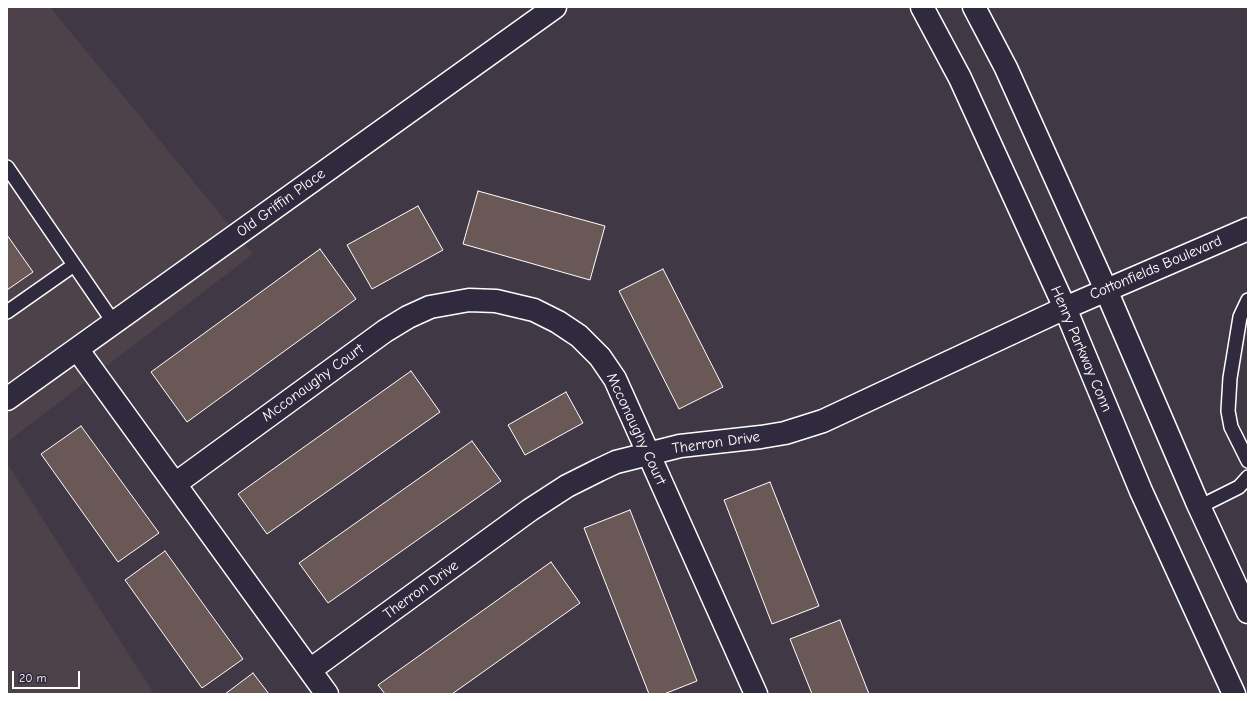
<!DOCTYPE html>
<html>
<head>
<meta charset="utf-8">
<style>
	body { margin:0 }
	#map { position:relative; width:1255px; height:701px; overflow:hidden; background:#413845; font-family:"Comic Neue",sans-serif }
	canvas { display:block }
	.frame { position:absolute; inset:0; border:8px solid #fff; pointer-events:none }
	.scale { position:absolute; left:12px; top:671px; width:68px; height:18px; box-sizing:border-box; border:2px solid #fff; border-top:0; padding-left:5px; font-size:12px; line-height:14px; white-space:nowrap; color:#fff; -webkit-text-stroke:3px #2f2a3d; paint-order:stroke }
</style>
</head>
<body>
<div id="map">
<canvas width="1255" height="701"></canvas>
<div class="frame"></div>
<div class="scale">20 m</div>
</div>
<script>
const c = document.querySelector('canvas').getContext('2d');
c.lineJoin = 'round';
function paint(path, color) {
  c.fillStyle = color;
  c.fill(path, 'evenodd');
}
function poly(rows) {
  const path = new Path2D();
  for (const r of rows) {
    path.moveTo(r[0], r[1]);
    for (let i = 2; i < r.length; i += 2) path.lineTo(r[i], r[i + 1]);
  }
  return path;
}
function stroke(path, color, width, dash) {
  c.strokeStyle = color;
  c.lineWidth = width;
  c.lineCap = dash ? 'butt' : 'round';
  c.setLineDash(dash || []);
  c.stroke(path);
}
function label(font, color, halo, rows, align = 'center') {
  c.font = font + ' "Comic Neue",sans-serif';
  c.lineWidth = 4;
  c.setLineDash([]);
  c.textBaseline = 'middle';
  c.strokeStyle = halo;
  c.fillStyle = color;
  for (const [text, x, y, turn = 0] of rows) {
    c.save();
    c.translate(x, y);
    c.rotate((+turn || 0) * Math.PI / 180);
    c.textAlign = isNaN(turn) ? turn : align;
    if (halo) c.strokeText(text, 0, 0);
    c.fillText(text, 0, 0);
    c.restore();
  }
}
const built = poly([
	[7,7,50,7,253,254,7,442],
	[7,463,154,694,7,694]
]);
const building = poly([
	[478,191,605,226,590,280,463,244,478,191],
	[418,206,443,250,372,289,347,245,418,206],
	[7,235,33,272,7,290,7,235],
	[320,249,356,299,187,422,151,372,320,249],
	[663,269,723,387,679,409,619,291,663,269],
	[411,371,440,412,267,534,238,494,411,371],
	[566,392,583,423,525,455,508,425,566,392],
	[81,426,159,533,118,562,41,454,81,426],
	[472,441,501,481,328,603,299,563,472,441],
	[770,482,819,606,772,624,724,500,770,482],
	[630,510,697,681,664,694,649,694,584,528,630,510],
	[165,551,243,659,202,688,125,580,165,551],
	[551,562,580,603,452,694,385,694,378,685,551,562],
	[840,620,869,694,812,694,790,639,840,620],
	[253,673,269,694,225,694,253,673]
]);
const service = poly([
	[7,167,114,323],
	[1248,300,1240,317,1230,378,1228,411,1231,427,1248,461],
	[7,312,74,265],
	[1199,507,1239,487,1248,477]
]);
const minor = poly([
	[77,349,327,694],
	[7,399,555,7],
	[175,484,385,331,408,317,430,307,469,300,496,301,534,310,558,322,579,336,600,357,615,379,756,694],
	[310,670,530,510,567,486,599,470,616,462,680,446,761,437,785,433,823,421,1065,308,1248,229]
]);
const tertiary = poly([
	[922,7,960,78,1065,308,1141,491,1234,694],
	[974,7,1006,68,1106,290,1197,502,1248,612]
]);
const streetNames = [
	["Old Griffin Place",281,203,-36],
	["Cottonfields Boulevard",1156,268,-23],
	["Henry Parkway Conn",1081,349,67],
	["Mcconaughy Court",313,383,-36],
	["Mcconaughy Court",636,429,65],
	["Therron Drive",716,443,-8],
	["Therron Drive",421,590,-36]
];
paint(built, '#4d424a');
paint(building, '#6a5857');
stroke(building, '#fff', 1);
stroke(service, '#fff', 16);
stroke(minor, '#fff', 25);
stroke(tertiary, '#fff', 25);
stroke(service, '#2f2a3d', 13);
stroke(minor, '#2f2a3d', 22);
stroke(tertiary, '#2f2a3d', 22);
label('15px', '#fff', '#2f2a3d', streetNames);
</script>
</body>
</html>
